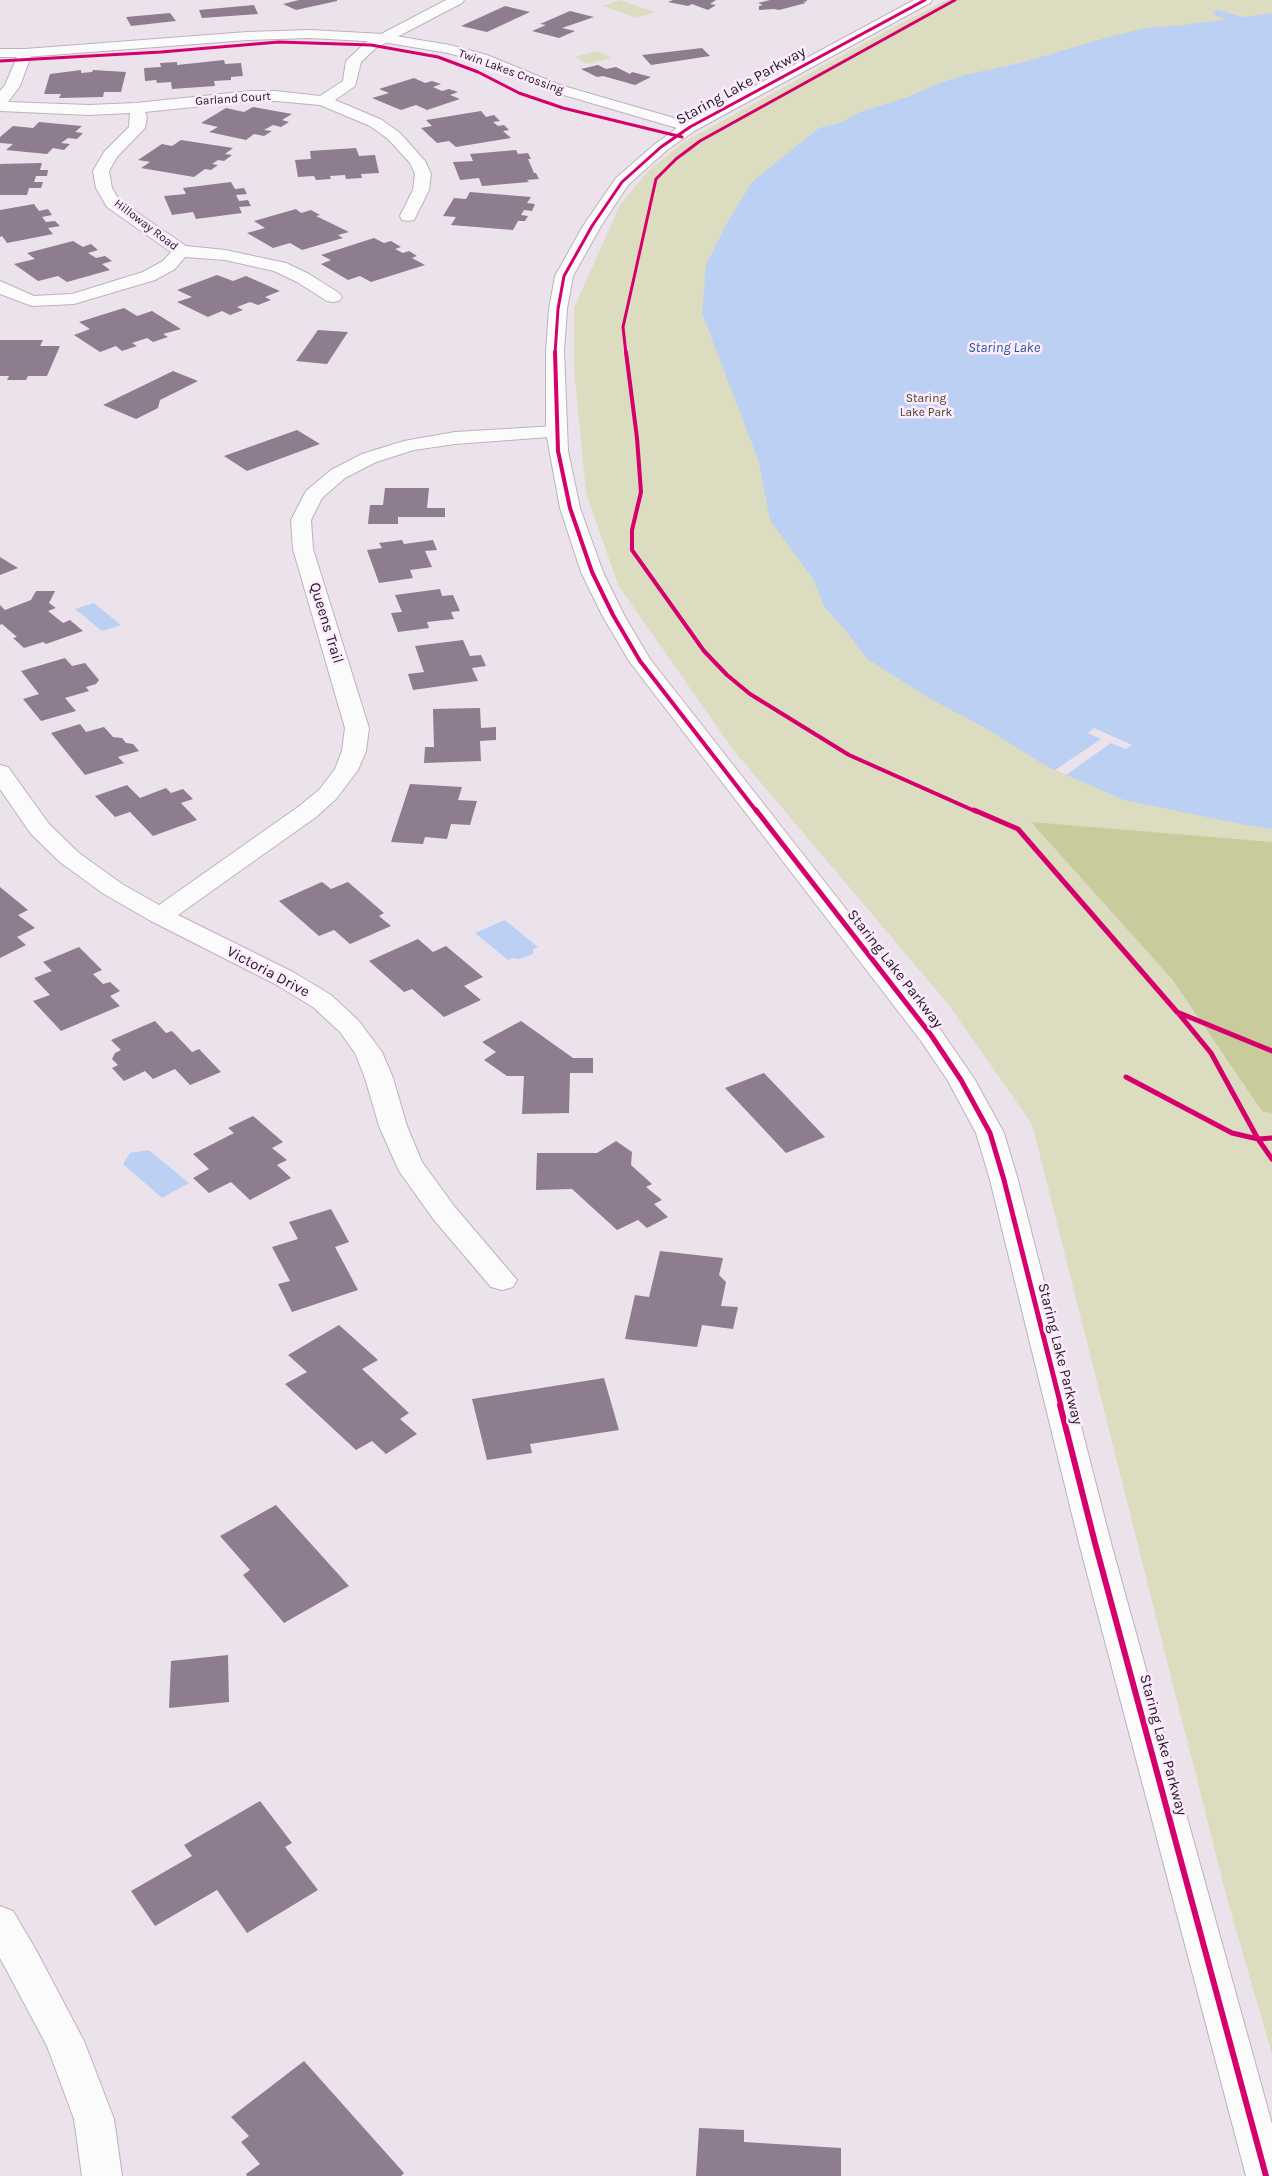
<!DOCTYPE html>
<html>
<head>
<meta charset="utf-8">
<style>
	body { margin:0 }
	canvas { display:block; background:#ece2ec }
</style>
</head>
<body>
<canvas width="1272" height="2176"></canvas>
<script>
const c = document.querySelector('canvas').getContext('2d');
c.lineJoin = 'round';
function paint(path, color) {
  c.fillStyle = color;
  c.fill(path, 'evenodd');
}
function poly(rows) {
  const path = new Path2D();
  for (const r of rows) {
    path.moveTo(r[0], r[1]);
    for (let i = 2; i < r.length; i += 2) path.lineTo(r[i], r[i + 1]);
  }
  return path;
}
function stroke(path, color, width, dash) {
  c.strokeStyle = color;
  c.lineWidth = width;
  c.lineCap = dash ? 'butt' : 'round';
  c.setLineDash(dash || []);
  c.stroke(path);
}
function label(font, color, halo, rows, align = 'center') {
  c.font = font + ' Karla,sans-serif';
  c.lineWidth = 5;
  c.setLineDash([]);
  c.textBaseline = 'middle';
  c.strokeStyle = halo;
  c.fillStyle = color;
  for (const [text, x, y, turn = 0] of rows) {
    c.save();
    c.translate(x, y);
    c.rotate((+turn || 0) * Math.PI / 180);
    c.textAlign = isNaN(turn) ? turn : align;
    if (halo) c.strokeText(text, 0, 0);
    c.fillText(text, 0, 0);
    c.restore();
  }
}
const green = poly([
	[620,0,655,12,637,18,603,6],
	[947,0,1272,0,1272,2054,1226,1895,1032,1124,948,1004,734,751,618,585,586,492,574,370,574,308,620,205,648,171,684,142,899,24],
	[598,51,612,58,587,64,574,57]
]);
const forest = poly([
	[1031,822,1272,842,1272,1113,1262,1111,1172,979]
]);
const water = poly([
	[1272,13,1272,829,1246,825,1124,800,1048,767,987,729,929,698,866,658,847,632,824,606,814,580,770,520,759,462,702,313,706,265,728,221,753,181,819,128,843,122,860,112,908,97,934,85,965,75,1024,62,1109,37,1146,28,1184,25],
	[94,603,121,625,102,631,75,609],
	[505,920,538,947,533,949,533,954,520,959,513,958,508,960,475,933],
	[149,1150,189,1183,162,1198,123,1164,130,1153]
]);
const pier = poly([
	[1094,728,1132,745,1126,749,1111,743,1066,775,1055,770,1101,739,1088,733]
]);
const stream = poly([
	[1217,13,1272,28]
]);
const building = poly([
	[299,0,337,0,337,1,296,10,283,4],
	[673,0,716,0,710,4,716,5,708,10,692,4,688,6,668,2],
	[770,0,807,0,807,1,803,2,806,3,779,10,774,9,759,10,759,6,763,5,758,3],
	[254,5,258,14,202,18,199,10],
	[505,6,530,12,487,32,461,26],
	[570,11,594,17,562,28,575,31,559,38,532,31,546,25,540,24],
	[170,13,176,21,131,26,126,17],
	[702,48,710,56,651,65,642,55],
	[224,60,225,64,241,63,243,76,231,77,231,80,214,81,215,86,172,89,171,82,157,83,156,80,145,81,144,68,161,67,160,63,177,62,177,65],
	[598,65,606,69,616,67,630,74,632,72,651,77,635,85,603,76,597,77,581,69],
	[81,70,81,73,92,72,93,70,126,72,121,92,104,92,103,97,59,98,61,94,44,94,50,74],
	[414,78,425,83,432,81,441,84,433,87,442,91,449,89,458,92,450,95,460,99,427,110,416,105,401,110,372,98,389,93,379,89],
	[253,107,292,114,282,120,289,122,281,127,273,125,264,130,272,131,264,136,254,134,246,140,209,132,218,127,201,123,226,108,244,112],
	[481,111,486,117,494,115,500,121,493,122,498,126,504,125,509,130,503,131,511,138,456,147,449,141,437,143,421,128,432,126,426,120],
	[39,122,82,126,75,132,83,133,77,139,68,138,61,143,70,144,64,150,53,148,47,154,6,150,13,144,0,143,0,137,13,126,33,128],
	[181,140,233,148,225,154,232,155,224,161,218,160,212,164,218,165,211,170,205,169,194,177,141,168,150,162,138,160,162,144,172,146],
	[356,148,359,156,375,155,379,173,361,174,362,178,346,179,345,175,330,176,331,179,316,180,314,176,298,177,295,160,311,159,310,151],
	[516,150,518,154,528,153,531,159,528,159,534,173,536,173,539,179,527,180,529,182,482,186,479,178,460,180,453,162,473,161,470,154],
	[42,163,40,170,48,170,47,176,36,176,34,182,43,182,41,188,29,188,27,195,0,195,0,164],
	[231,182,235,189,244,188,247,194,236,195,239,201,248,200,251,206,239,207,242,213,196,219,193,212,172,215,164,196,186,194,183,188],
	[470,192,531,197,527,203,535,204,532,211,524,210,521,215,528,216,525,221,518,221,513,230,451,225,456,217,443,216,454,198,466,199],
	[34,204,39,211,48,209,52,215,42,217,46,222,55,221,60,226,48,228,53,234,7,243,2,236,0,237,0,210],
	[296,209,301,213,311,210,320,215,316,216,349,232,338,235,343,238,302,250,290,243,273,248,247,233,265,228,254,221],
	[374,238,384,243,391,241,401,247,395,249,403,253,409,251,417,256,412,258,425,265,371,282,360,276,348,280,321,264,331,260,321,255],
	[73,241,83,247,91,244,98,250,88,253,96,258,105,256,112,261,102,264,110,270,67,282,58,276,38,281,14,264,35,259,27,253],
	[217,275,233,281,246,276,280,291,265,297,271,300,258,305,250,302,237,307,243,310,230,315,222,311,208,317,177,302,192,297,177,290],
	[124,308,137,316,152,311,181,329,163,334,168,337,153,342,147,338,132,343,137,346,122,351,116,346,100,352,74,335,90,329,79,322],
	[318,330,348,332,327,364,296,361],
	[0,340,43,340,40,346,60,346,47,376,28,376,26,380,7,380,9,376,0,376],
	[173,371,198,381,160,400,158,408,136,419,103,405],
	[297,430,320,444,247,471,224,456],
	[385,488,429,488,427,508,445,508,445,517,398,517,398,524,368,524,370,505,383,505],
	[402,540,404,544,433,540,437,550,425,551,432,567,410,570,413,578,379,583,367,550,382,548,379,543],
	[0,557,18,568,0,575],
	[440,589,442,596,453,595,460,611,451,612,454,619,427,622,429,628,398,632,391,613,402,612,395,595],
	[36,591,55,591,49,603,56,608,48,611,63,623,70,620,83,631,46,644,43,642,24,648,13,638,17,637,2,624,0,625,0,605,5,610,31,600],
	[463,640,470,656,481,655,486,666,472,668,478,681,413,690,408,674,424,672,415,646],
	[65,658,72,666,85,663,99,680,96,684,86,687,89,691,65,698,76,711,41,721,23,699,39,694,21,671],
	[480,708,481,728,496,727,496,740,480,741,481,761,424,763,425,747,434,747,433,709],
	[80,724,86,732,104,727,113,737,122,738,126,743,133,744,139,751,118,757,124,763,85,775,51,733],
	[410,784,462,787,458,800,477,801,470,825,451,824,447,839,425,837,423,844,391,842],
	[127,785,140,798,166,788,171,793,183,789,193,799,181,803,197,820,153,836,130,812,115,817,95,796],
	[322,882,331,889,348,882,384,913,379,916,391,926,350,944,334,930,319,936,279,901],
	[0,887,28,910,18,915,35,928,17,937,26,945,0,958],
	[418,939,433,952,446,946,483,977,464,986,481,1000,444,1017,412,989,404,992,369,961],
	[79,947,102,970,93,974,103,984,110,982,120,991,110,996,120,1006,61,1031,33,1001,50,995,34,978,52,971,43,962],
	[155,1021,166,1033,172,1031,192,1052,199,1049,221,1072,190,1085,175,1069,153,1079,145,1071,124,1081,112,1068,118,1065,112,1059,115,1053,121,1050,111,1040],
	[521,1021,573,1058,593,1058,593,1073,570,1073,569,1113,522,1114,524,1076,507,1076,484,1060,496,1052,482,1042],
	[764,1073,825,1137,786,1153,725,1088],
	[253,1116,283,1142,272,1148,287,1160,277,1165,291,1178,250,1200,231,1182,209,1193,193,1178,209,1169,193,1154,234,1133,228,1128],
	[616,1141,632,1152,631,1165,652,1184,646,1187,662,1200,654,1204,668,1217,647,1228,638,1220,617,1230,572,1189,536,1190,537,1153,597,1153],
	[331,1209,349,1242,335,1247,358,1290,292,1312,278,1284,290,1281,272,1247,298,1239,289,1222],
	[660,1251,723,1258,719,1275,726,1282,721,1306,738,1307,733,1329,702,1325,697,1347,625,1339,635,1295,649,1297],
	[339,1325,378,1360,362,1369,409,1413,400,1419,417,1434,386,1454,372,1441,356,1450,285,1384,307,1372,288,1355],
	[604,1378,619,1430,530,1444,532,1453,487,1460,472,1399],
	[276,1505,349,1586,284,1623,243,1575,250,1570,220,1536],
	[228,1655,229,1702,169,1708,171,1661],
	[260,1801,292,1843,285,1847,318,1890,247,1933,217,1890,155,1926,131,1891,192,1856,184,1845],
	[304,2061,404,2173,401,2176,247,2176,246,2174,260,2164,241,2142,249,2136,231,2117],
	[699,2128,744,2130,744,2142,841,2148,841,2176,696,2176]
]);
const street = poly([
	[446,0,464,0,462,3,376,48,361,62,355,86,335,100,382,120,400,133,425,161,431,174,429,190,414,220,408,221,402,220,400,216,413,190,415,174,410,163,388,139,370,126,320,105,276,101,251,101,145,112,147,117,145,128,117,157,109,171,112,188,119,200,186,246,225,250,286,263,309,274,339,293,342,297,339,301,333,302,327,301,297,282,274,271,225,260,185,257,175,269,155,280,74,304,32,306,0,294,0,281,34,296,72,294,143,272,163,261,171,252,107,207,96,188,93,171,104,152,129,127,130,113,89,115,0,111,0,91,5,85,20,50,30,50,32,53,20,86,8,102,89,105,136,103,251,91,276,91,320,96,343,81,346,61,366,42,446,0],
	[556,426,563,428,566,432,563,436,455,444,414,450,376,462,345,478,322,498,311,520,313,549,369,728,366,751,358,770,336,799,316,817,178,915,293,972,331,995,358,1020,382,1052,393,1078,407,1126,422,1162,454,1206,517,1280,513,1287,502,1290,491,1287,434,1220,399,1171,379,1126,365,1078,355,1053,340,1032,313,1007,275,984,151,921,104,894,61,863,31,834,0,789,0,765,8,767,49,824,79,853,122,884,159,905,298,807,320,789,335,769,342,751,345,728,293,549,291,520,306,491,331,470,362,454,404,441,455,432,556,426],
	[0,1906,13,1911,36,1950,84,2041,114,2119,122,2176,82,2176,74,2119,47,2046,0,1958,0,1906]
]);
const secondary = poly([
	[914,0,932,0,930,3,696,130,667,150,628,185,601,226,573,276,567,309,564,351,568,451,580,508,603,572,624,615,650,659,940,1029,975,1080,1004,1133,1018,1180,1111,1543,1272,2124,1272,2176,1246,2176,1079,1543,990,1180,976,1133,948,1081,921,1041,629,661,602,615,581,572,560,508,546,432,546,351,549,309,555,276,583,226,616,178,655,144,677,128,550,91,477,61,448,53,383,42,310,38,247,40,25,57,0,57,0,49,25,49,247,32,310,30,383,34,450,45,487,55,560,85,688,122,914,0]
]);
const cyclewayFar3 = poly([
	[0,61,161,52,279,42,371,45,438,57,478,72,519,93,563,108,682,137],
	[555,354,558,309,564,276,592,226,622,182,661,147,690,127,925,0],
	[626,354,623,327,656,179,676,159,700,141,955,0]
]);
const cyclewayFar2 = poly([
	[555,352,558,451,570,508,592,572,613,615,640,661,757,812],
	[626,352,637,438,641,492,632,530,632,550,704,651,727,675,750,694,849,755,977,812]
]);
const cyclewayFar1 = poly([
	[756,810,931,1035,961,1080,990,1133,1004,1180,1061,1406],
	[974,810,1018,829,1177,1012,1272,1051],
	[1179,1014,1211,1053,1258,1139,1272,1159],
	[1126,1077,1232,1133,1258,1139,1272,1138]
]);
const cycleway = poly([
	[1060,1405,1095,1543,1266,2176]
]);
const farStreetnames = [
	["Twin Lakes Crossing",511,72,20],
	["Garland Court",233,99,-4],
	["Hilloway Road",146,225,37]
];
const farParknames = [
	["Staring",926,399],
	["Lake Park",926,413]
];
const farWaternames = [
	["Staring Lake",1004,348]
];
const streetNames = [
	["Staring Lake Parkway",741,86,-29],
	["Queens Trail",326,623,73],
	["Staring Lake Parkway",895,969,52],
	["Victoria Drive",268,972,28],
	["Staring Lake Parkway",1060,1354,76],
	["Staring Lake Parkway",1163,1745,75]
];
paint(green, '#dcdcc1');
paint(forest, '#c9cb9c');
paint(water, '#bbd0f2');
paint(pier, '#ece2ec');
stroke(stream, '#bbd0f2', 6);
paint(building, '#8d7d8e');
stroke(street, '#bbb3bb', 2);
stroke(secondary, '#bbb3bb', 2);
paint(street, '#fcfbfc');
paint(secondary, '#fcfbfc');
stroke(cyclewayFar3, '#d6006c', 3);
stroke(cyclewayFar2, '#d6006c', 4);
stroke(cyclewayFar1, '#d6006c', 5);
stroke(cycleway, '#d6006c', 6);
label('12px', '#1f181f', '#feeaff', farStreetnames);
label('12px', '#3e431c', '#feeaff', farParknames);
label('italic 14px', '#1d5595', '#feeaff', farWaternames);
label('15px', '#1f181f', '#feeaff', streetNames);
</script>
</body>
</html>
